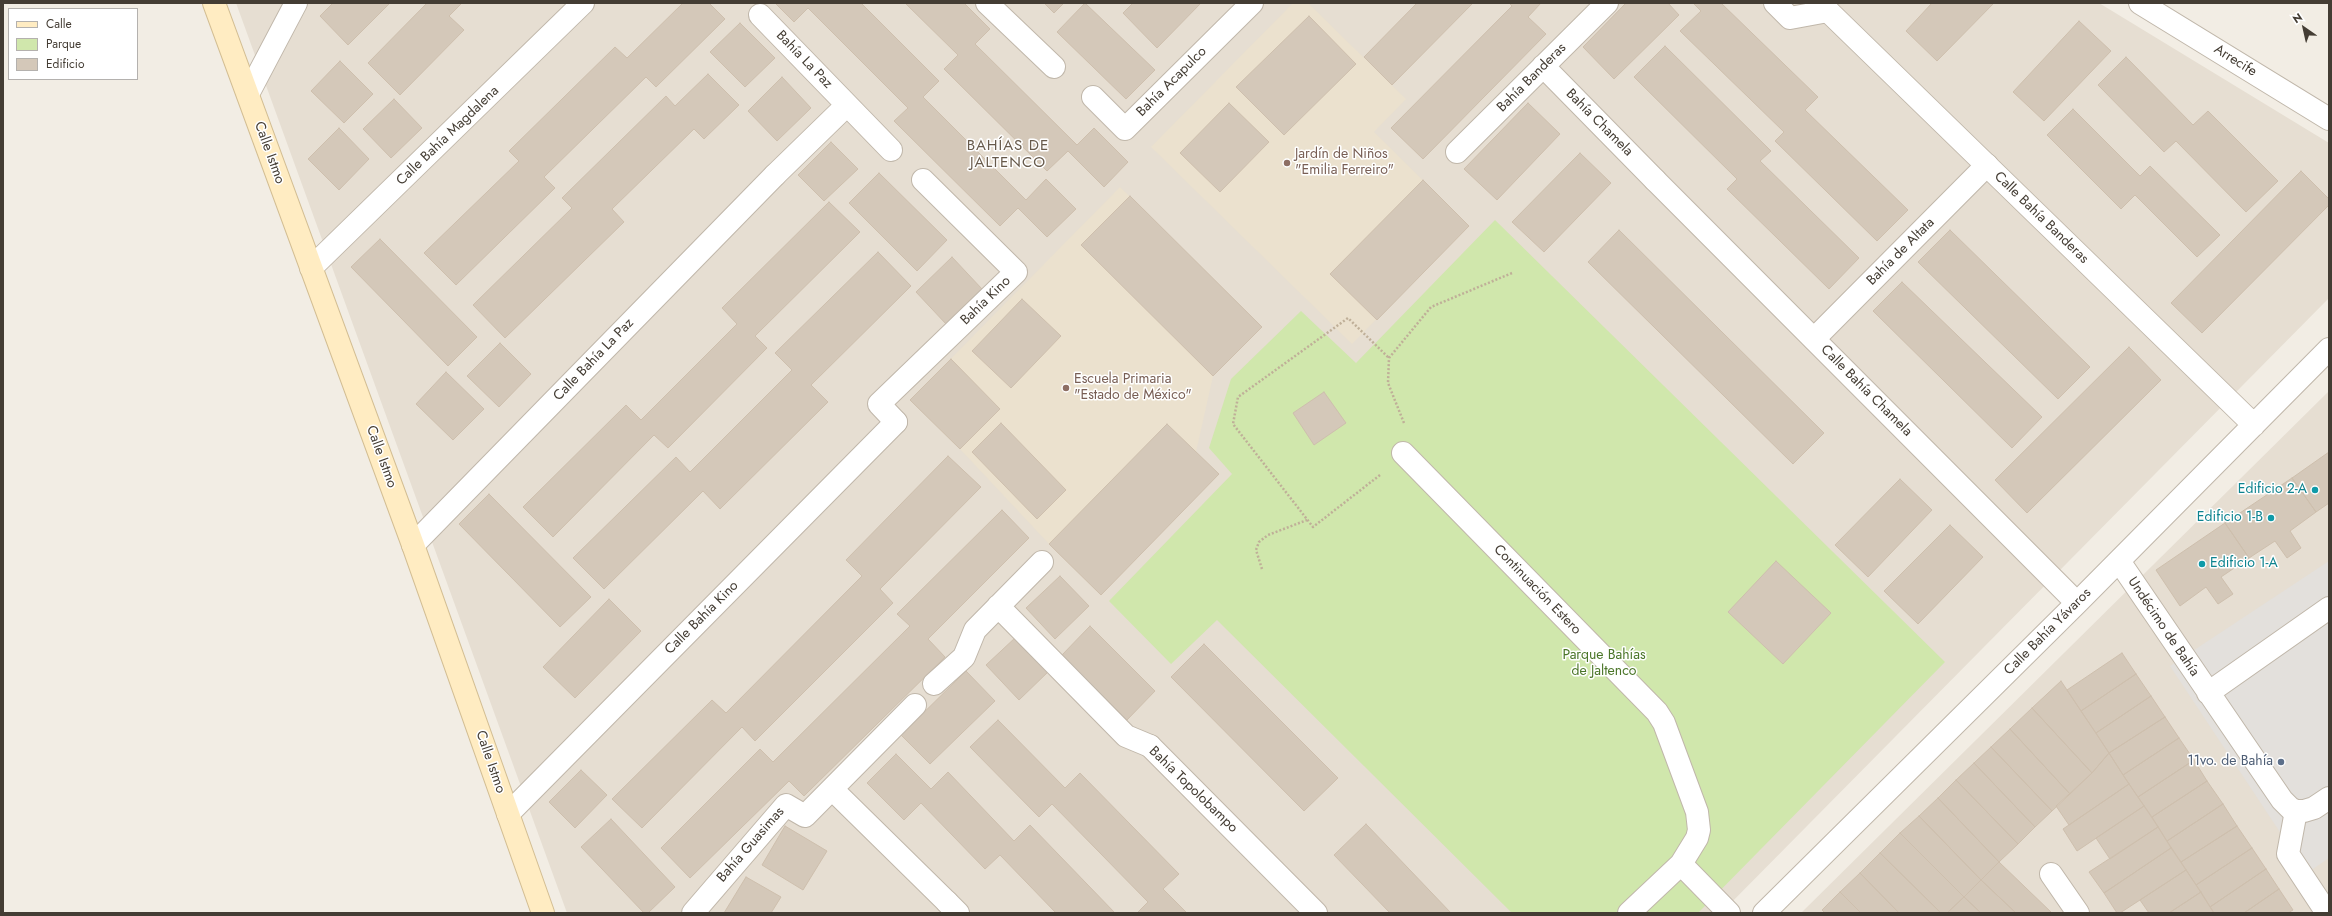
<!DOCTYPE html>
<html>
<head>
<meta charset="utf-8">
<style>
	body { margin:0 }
	#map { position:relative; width:2332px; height:916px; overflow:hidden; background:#f2ede4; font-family:Jost,sans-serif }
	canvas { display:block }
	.frame { position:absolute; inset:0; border:4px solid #443d34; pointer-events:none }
	.legend { position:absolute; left:8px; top:8px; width:130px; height:72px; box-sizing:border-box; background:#fff; border:1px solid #b4b1ae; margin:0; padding:5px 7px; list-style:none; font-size:12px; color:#443d34 }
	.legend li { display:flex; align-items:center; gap:8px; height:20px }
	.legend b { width:20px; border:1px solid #b4b1ae }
	.north { position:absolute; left:2284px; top:8px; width:40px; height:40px; -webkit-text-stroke:3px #fff; paint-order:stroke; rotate:326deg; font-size:11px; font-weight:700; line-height:16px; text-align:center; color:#443d34 }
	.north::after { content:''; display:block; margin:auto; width:14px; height:18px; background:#443d34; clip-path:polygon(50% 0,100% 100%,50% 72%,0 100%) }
</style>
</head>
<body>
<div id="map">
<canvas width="2332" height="916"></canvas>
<div class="frame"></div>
<ul class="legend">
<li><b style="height:5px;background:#ffecc2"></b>Calle</li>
<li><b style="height:11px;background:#d0e7ac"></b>Parque</li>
<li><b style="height:11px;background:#d4c8b9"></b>Edificio</li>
</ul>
<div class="north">N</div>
</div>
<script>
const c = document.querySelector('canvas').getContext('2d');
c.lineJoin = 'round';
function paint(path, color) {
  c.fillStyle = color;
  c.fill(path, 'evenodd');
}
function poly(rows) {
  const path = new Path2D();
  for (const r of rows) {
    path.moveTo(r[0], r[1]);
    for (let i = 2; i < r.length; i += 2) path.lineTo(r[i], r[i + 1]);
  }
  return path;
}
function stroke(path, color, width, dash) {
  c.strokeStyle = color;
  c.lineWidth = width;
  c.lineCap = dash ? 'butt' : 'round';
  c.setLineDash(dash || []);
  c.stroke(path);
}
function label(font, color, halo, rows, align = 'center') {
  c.font = font + ' Jost,sans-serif';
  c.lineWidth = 3;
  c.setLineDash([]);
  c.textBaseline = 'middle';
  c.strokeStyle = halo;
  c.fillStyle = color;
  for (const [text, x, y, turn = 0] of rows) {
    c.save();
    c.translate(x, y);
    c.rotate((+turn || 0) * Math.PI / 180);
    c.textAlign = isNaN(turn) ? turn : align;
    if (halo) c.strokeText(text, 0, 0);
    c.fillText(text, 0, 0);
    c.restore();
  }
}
const residential = poly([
	[236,3,2099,3,2329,143,2329,298,1721,913,567,913],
	[2329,391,2329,913,1801,913]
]);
const education = poly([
	[1293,3,1308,3,1406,99,1374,132,1469,226,1352,344,1151,147],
	[1120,187,1262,327,1213,376,1196,452,1219,474,1101,595,1049,544,960,449,910,400]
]);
const green = poly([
	[1495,220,1945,662,1698,913,1512,913,1217,620,1171,664,1109,601,1232,474,1209,448,1231,379,1301,311,1356,363]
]);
const parking = poly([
	[2329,561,2329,858,2307,873,2170,666]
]);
const building = poly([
	[333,3,390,3,348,45,320,16,333,3],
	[427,3,462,3,449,16,464,30,400,95,368,63,427,3],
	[683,3,709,3,725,19,656,87,646,77,544,177,555,188,456,285,424,253,519,161,509,151,615,47,627,58,683,3],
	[775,3,861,3,939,81,923,97,1026,200,1046,179,1076,209,1047,237,1018,208,1000,226,894,121,908,108,808,8,794,22,775,3],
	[905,3,964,3,990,29,975,44,1077,145,1094,128,1128,162,1104,187,1068,151,1047,171,944,69,958,55,905,3],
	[1044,3,1064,3,1054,13,1044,3],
	[1085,3,1155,70,1126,99,1057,32,1085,3],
	[1133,3,1201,3,1157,48,1123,13,1133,3],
	[1417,3,1473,3,1392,85,1364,57,1417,3],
	[1509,3,1541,3,1528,17,1546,34,1423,159,1391,128,1512,6,1509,3],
	[1626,3,1668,3,1679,15,1614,79,1583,47,1626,3],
	[1693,3,1721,3,1818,97,1805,110,1908,210,1877,241,1775,141,1784,132,1680,31,1701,11,1693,3],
	[1932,3,1994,3,1937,61,1906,31,1932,3],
	[1309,16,1356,64,1284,135,1236,87,1309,16],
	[2079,21,2111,51,2044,121,2013,92,2079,21],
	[740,23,775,58,745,87,710,52,740,23],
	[1665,46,1771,151,1760,161,1859,258,1829,289,1727,189,1737,179,1634,77,1665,46],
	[2126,57,2193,125,2208,111,2278,181,2246,212,2176,141,2164,152,2098,85,2126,57],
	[340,61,373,94,344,123,311,91,340,61],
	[708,74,739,105,704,139,694,129,612,209,624,222,505,338,473,305,572,208,562,198,666,96,675,106,708,74],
	[782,77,811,108,777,141,748,111,782,77],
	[394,99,422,128,391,158,363,129,394,99],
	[1229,103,1269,142,1220,192,1180,153,1229,103],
	[1528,103,1560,134,1497,200,1464,169,1528,103],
	[2073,109,2140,176,2150,166,2220,235,2197,257,2135,195,2121,209,2047,135,2073,109],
	[339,128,369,159,339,190,308,159,339,128],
	[831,142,858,169,824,201,798,175,831,142],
	[1580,153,1611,183,1544,252,1512,222,1580,153],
	[2301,171,2329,199,2329,205,2202,333,2171,303,2301,171],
	[879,173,947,240,917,271,849,203,879,173],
	[1423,180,1469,226,1377,320,1330,274,1423,180],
	[1130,196,1262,327,1213,376,1081,245,1130,196],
	[829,202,860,232,755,336,767,348,668,448,654,435,553,537,523,507,626,405,641,420,737,324,722,308,829,202],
	[1619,230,1824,433,1793,464,1588,262,1619,230],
	[1950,230,2090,367,2058,399,1918,262,1950,230],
	[380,239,477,337,448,366,351,267,380,239],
	[878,252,911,286,811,385,828,402,720,509,703,491,604,589,573,558,676,457,690,472,792,370,775,353,878,252],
	[952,257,982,289,946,324,916,292,952,257],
	[1902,282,2042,417,2012,448,1873,311,1902,282],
	[1022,299,1061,336,1011,388,972,351,1022,299],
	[500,343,531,374,499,407,467,376,500,343],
	[2129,347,2161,380,2027,513,1995,480,2129,347],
	[951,359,1000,409,960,449,910,400,951,359],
	[446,372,484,409,453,440,416,404,446,372],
	[1324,392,1346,423,1314,445,1293,413,1324,392],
	[1001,423,1066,490,1037,519,972,452,1001,423],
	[1167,424,1219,474,1101,595,1049,544,1167,424],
	[2329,452,2329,503,2316,512,2292,478,2329,452],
	[948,456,981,487,880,589,893,603,755,741,742,727,642,828,612,799,712,700,726,713,862,576,846,560,948,456],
	[2292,478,2316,512,2290,531,2301,548,2287,558,2275,541,2249,558,2225,523,2292,478],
	[1900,479,1932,510,1868,577,1835,545,1900,479],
	[489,494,591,597,560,627,459,524,489,494],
	[1002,510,1029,538,928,639,945,657,804,796,789,781,690,878,661,848,760,749,773,762,910,626,897,614,1002,510],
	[2225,523,2249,558,2221,577,2233,594,2218,604,2206,587,2180,606,2156,570,2225,523],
	[1950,525,1983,557,1918,624,1884,591,1950,525],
	[1776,561,1831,613,1783,664,1728,612,1776,561],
	[1060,576,1089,606,1055,639,1026,608,1060,576],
	[609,599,641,631,575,698,543,667,609,599],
	[1090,626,1155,691,1127,720,1062,655,1090,626],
	[1016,637,1049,671,1019,700,986,665,1016,637],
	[1204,644,1338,778,1304,811,1171,677,1204,644],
	[2122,653,2136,674,2081,711,2067,690,2122,653],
	[966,671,995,701,930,764,901,735,966,671],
	[2136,674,2151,696,2096,733,2081,711,2136,674],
	[2061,681,2109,753,2092,773,2032,708,2061,681],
	[2151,696,2165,717,2109,753,2096,733,2151,696],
	[2032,708,2092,773,2070,794,2010,729,2032,708],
	[2165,717,2179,738,2123,775,2109,753,2165,717],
	[998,720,1065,788,1080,773,1179,874,1163,889,1187,913,1137,913,1148,902,1052,804,1039,817,970,747,998,720],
	[2010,729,2070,794,2052,811,1991,747,2010,729],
	[2179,738,2194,760,2138,797,2123,775,2179,738],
	[1991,747,2052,811,2035,827,1974,763,1991,747],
	[2109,753,2129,784,2069,825,2056,806,2092,773,2109,753],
	[896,754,931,789,948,772,1014,841,1030,825,1115,913,1056,913,1000,855,985,869,921,803,904,820,867,783,896,754],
	[2194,760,2207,781,2152,817,2138,797,2194,760],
	[1974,763,2035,827,2018,844,1956,780,1974,763],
	[581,770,607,795,575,828,549,802,581,770],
	[1956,780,2018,844,1999,862,1938,798,1956,780],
	[2207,781,2223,804,2167,841,2152,817,2207,781],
	[2129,784,2144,806,2077,851,2063,829,2129,784],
	[1938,798,1999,862,1981,880,1919,816,1938,798],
	[2223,804,2237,826,2181,862,2167,841,2223,804],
	[2144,806,2158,827,2110,859,2096,838,2144,806],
	[1919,816,1981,880,1964,897,1900,833,1919,816],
	[611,819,675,887,648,913,644,913,581,847,611,819],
	[1366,824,1451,913,1390,913,1334,855,1366,824],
	[785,826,827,851,803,890,762,865,785,826],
	[2237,826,2252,848,2196,885,2181,862,2237,826],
	[2158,827,2171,848,2104,893,2089,872,2158,827],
	[1900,833,1964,897,1947,913,1941,913,1880,853,1900,833],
	[2171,848,2186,870,2120,913,2117,913,2104,893,2171,848],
	[2252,848,2266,869,2210,907,2196,885,2252,848],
	[1880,853,1941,913,1899,913,1860,873,1880,853],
	[1999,862,2052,913,2016,913,1981,880,1999,862],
	[2266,869,2279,889,2244,913,2214,913,2210,907,2266,869],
	[2186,870,2201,892,2169,913,2149,913,2140,900,2186,870],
	[1860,873,1899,913,1861,913,1840,892,1860,873],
	[746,877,781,897,771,913,724,913,746,877],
	[1981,880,2016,913,1981,913,1964,897,1981,880],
	[2279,889,2293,910,2288,913,2244,913,2279,889],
	[1840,892,1861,913,1825,913,1822,910,1840,892],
	[2201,892,2214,913,2169,913,2201,892],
	[1964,897,1981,913,1947,913,1964,897]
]);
const path = poly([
	[1404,423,1388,383,1389,358,1431,307,1512,273],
	[1380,475,1313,527,1233,424,1238,397,1348,318,1389,358],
	[1262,569,1256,550,1259,542,1268,535,1307,520]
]);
const pedestrian = poly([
	[987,3,1054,67],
	[1775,3,1790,18,1828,11],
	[760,15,891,150],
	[1543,66,1655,180],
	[1093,97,1125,129,1252,3],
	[1457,152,1607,3],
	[775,175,847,105],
	[1814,339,1987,165],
	[896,422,879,404,1016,272,923,180],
	[998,606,1126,736,1150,746],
	[934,684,964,657,975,630,1042,562],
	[832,789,947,902],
	[2296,811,2288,854,2327,913],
	[693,913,786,805,805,816,915,705]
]);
const minor = poly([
	[2140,3,2329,119],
	[1828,11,2254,425],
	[248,94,296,3],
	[1655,180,2077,603],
	[311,268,583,3],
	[1403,453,1657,712,1664,723,1697,812,1699,830,1697,838,1681,864,1629,913],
	[413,545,775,175],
	[2119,561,2282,800,2290,808,2296,811,2304,811,2314,808,2329,798],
	[2208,693,2329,608],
	[1150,746,1316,913],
	[508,814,896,422],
	[1681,864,1729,913],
	[2051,874,2078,913],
	[947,902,958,913],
	[1764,913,2077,603,2329,349]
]);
const secondary = poly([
	[214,3,413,545,543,913]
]);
const markers = [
	[1287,163,4,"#8d6e63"],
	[1066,388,4,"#8d6e63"],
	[2315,490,4,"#0f9aa8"],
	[2271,518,4,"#0f9aa8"],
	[2202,564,4,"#0f9aa8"],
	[2281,762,4,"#5c6f8a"]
];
const streetNames = [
	["Bahía La Paz",804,60,46],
	["Arrecife",2235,61,32],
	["Bahía Banderas",1532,78,-45],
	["Bahía Acapulco",1172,82,-45],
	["Bahía Chamela",1599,123,45],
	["Calle Bahía Magdalena",448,136,-44],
	["Calle Istmo",269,153,70],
	["Calle Bahía Banderas",2041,218,44],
	["Bahía de Altata",1901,252,-45],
	["Bahía Kino",986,301,-44],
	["Calle Bahía La Paz",594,360,-46],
	["Calle Bahía Chamela",1866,391,45],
	["Calle Istmo",381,457,70],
	["Continuación Estero",1537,590,46],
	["Calle Bahía Kino",702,618,-45],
	["Undécimo de Bahía",2163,627,56],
	["Calle Bahía Yávaros",2048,632,-45],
	["Calle Istmo",490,762,71],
	["Bahía Topolobampo",1193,790,44],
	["Bahía Guasimas",751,845,-49]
];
const educationNames = [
	["Jardín de Niños",1295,155],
	["\"Emilia Ferreiro\"",1295,171],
	["Escuela Primaria",1074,380],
	["\"Estado de México\"",1074,396]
];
const cultureNames = [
	["Edificio 2-A",2307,490],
	["Edificio 1-B",2263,518],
	["Edificio 1-A",2210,564,"left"]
];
const parkNames = [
	["Parque Bahías",1604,656],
	["de Jaltenco",1604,672]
];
const serviceNames = [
	["11vo. de Bahía",2273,762]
];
const neighbourhoodNames = [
	["BAHÍAS DE",1008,146],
	["JALTENCO",1008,163]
];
paint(residential, '#e6ded2');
paint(education, '#ebe1ce');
paint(green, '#d0e7ac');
paint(parking, '#e3e0dc');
paint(building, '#d4c8b9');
stroke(building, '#cebfad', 1);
stroke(pedestrian, '#c0b7aa', 24);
stroke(minor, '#c0b7aa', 24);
stroke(secondary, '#d3be93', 24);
stroke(path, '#bfaf98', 2.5, [2, 2]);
stroke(pedestrian, '#fff', 22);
stroke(minor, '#fff', 22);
stroke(secondary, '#ffecc2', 22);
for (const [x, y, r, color] of markers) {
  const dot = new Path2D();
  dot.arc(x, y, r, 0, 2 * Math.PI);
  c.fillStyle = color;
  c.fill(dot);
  stroke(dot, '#fff', 1.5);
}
label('14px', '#443d34', '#fff', streetNames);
label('14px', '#785e54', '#fff', educationNames, 'left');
label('14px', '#0d838f', '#fff', cultureNames, 'right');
label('14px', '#4a7528', '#fff', parkNames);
label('14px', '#4e5e75', '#fff', serviceNames, 'right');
c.letterSpacing = '1px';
label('15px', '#675a4b', '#fff', neighbourhoodNames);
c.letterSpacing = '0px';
</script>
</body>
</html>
